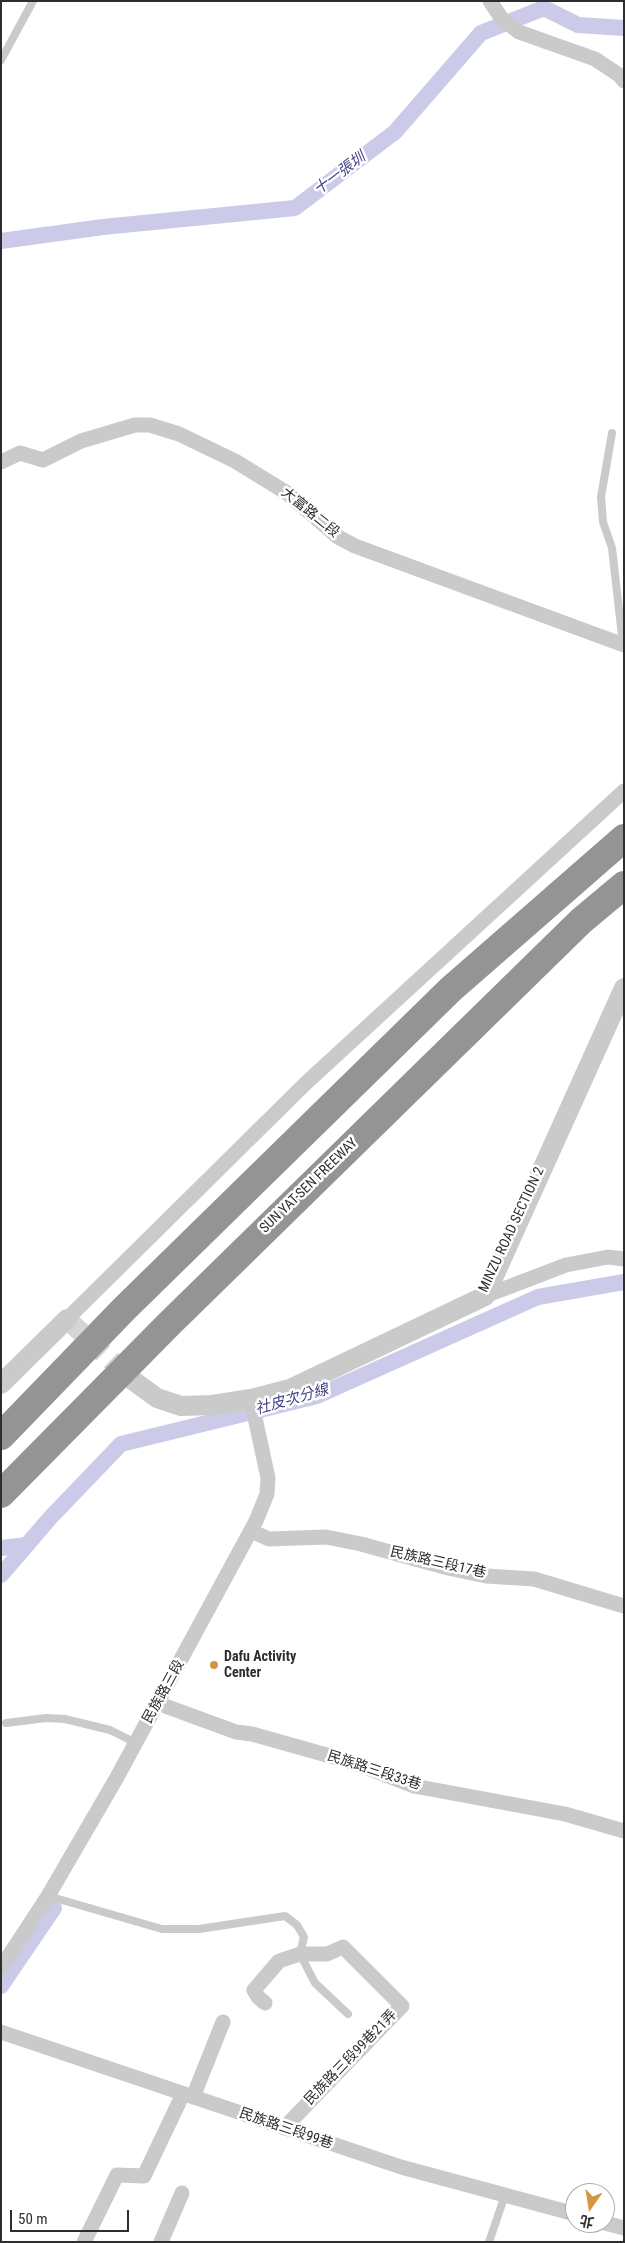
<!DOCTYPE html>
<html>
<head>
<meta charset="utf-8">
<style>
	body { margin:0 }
	#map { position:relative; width:625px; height:2243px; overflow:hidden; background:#fff; font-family:"Roboto Condensed","Noto Sans TC",sans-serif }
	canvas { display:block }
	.frame { position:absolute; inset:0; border:2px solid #2d2d2d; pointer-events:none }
	.north { position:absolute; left:565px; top:2183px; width:50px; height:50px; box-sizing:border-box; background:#fff; border:1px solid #ababab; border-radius:50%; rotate:193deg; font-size:14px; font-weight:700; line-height:20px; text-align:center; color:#2d2d2d }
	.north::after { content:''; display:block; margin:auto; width:18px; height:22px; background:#d49640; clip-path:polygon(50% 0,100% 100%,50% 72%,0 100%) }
	.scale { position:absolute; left:10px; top:2210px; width:119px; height:22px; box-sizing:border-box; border:2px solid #2d2d2d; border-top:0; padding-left:6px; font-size:15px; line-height:18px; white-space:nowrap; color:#2d2d2d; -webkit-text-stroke:4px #fff; paint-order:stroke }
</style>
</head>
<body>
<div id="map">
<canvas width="625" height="2243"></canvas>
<div class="frame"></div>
<div class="north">北</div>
<div class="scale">50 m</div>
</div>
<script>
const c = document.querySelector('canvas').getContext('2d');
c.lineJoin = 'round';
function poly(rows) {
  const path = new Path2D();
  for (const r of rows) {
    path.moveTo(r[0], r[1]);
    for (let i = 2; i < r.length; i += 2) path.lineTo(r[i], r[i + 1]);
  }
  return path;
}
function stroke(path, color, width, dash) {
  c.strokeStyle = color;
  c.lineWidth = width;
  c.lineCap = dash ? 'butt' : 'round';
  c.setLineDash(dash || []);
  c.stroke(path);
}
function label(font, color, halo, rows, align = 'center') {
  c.font = font + ' "Roboto Condensed","Noto Sans TC",sans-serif';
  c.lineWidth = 5;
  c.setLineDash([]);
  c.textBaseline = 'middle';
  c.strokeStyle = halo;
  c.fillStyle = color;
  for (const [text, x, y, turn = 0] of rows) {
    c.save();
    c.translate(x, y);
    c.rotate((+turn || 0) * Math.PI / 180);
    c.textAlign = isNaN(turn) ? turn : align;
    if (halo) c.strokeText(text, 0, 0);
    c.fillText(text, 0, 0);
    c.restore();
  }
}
const canal = poly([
	[1,241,103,227,295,208,395,132,481,33,544,8,578,25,624,28],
	[1,1548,27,1545],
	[1,1575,50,1518,121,1444,317,1396,538,1297,624,1282],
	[1,1986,54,1908]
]);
const tertiaryTunnel = poly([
	[67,1319,131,1379]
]);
const service = poly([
	[1,60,33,1],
	[612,433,601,497,603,522,612,548,623,645],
	[6,1723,46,1718,65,1719,110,1730,136,1743],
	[48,1896,162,1929,199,1929,285,1916,297,1925,304,1937,300,1954,315,1983,348,2014],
	[489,2242,505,2195]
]);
const minor = poly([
	[490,1,502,19,519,32,595,59,619,75,624,81],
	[1,462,20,453,43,460,81,441,135,425,150,425,179,434,235,461,287,493,338,537,355,546,624,645],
	[485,1296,566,1265,608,1257,624,1259],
	[67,1319,306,1083,624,791],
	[251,1531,269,1539,326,1537,361,1544,448,1568,486,1576,534,1579,624,1606],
	[157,1703,236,1732,252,1734,355,1763,414,1786,565,1814,624,1831],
	[1,1968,48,1896,116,1779,256,1521,267,1494,268,1478,251,1399],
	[265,2003,258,1997,254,1990,279,1961,300,1954,327,1954,343,1947,402,2006,284,2128],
	[1,2032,401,2167,575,2214],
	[193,2097,223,2022],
	[605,2223,624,2228],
	[84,2242,117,2175,144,2176,183,2094],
	[161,2242,182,2193]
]);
const tertiary = poly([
	[131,1379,157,1398,181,1406,212,1405,251,1399,290,1389,485,1296,624,988],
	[1,1384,67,1319]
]);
const motorway = poly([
	[1,1436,124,1309,451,989,624,838],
	[1,1494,169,1324,581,921,624,885]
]);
const markers = [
	[214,1665,5,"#d49640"]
];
const streetNames = [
	["大富路二段",310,513,39],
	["SUN YAT-SEN FREEWAY",309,1186,-44],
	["MINZU ROAD SECTION 2",512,1230,-65],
	["民族路三段17巷",438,1563,13],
	["民族路三段",164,1692,-61],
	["民族路三段33巷",374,1771,18],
	["民族路三段99巷21弄",351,2058,-46],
	["民族路三段99巷",286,2129,19]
];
const poiNames = [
	["Dafu Activity",224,1657],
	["Center",224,1673]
];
const waterNames = [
	["十一張圳",340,174,-37],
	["社皮次分線",292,1400,-16]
];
stroke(canal, '#cbcae8', 16);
stroke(tertiaryTunnel, '#d5d5d5', 20, [20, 10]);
stroke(service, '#cacaca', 8);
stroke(minor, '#cacaca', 15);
stroke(tertiary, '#cacaca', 20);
stroke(motorway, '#949494', 28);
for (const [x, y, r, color] of markers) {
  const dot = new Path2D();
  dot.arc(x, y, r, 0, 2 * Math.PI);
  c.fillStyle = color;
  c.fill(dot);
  stroke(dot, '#fff', 2);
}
label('14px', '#2d2d2d', '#fff', streetNames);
label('bold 14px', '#2d2d2d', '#fff', poiNames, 'left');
label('italic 15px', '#464387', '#fff', waterNames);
</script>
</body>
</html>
